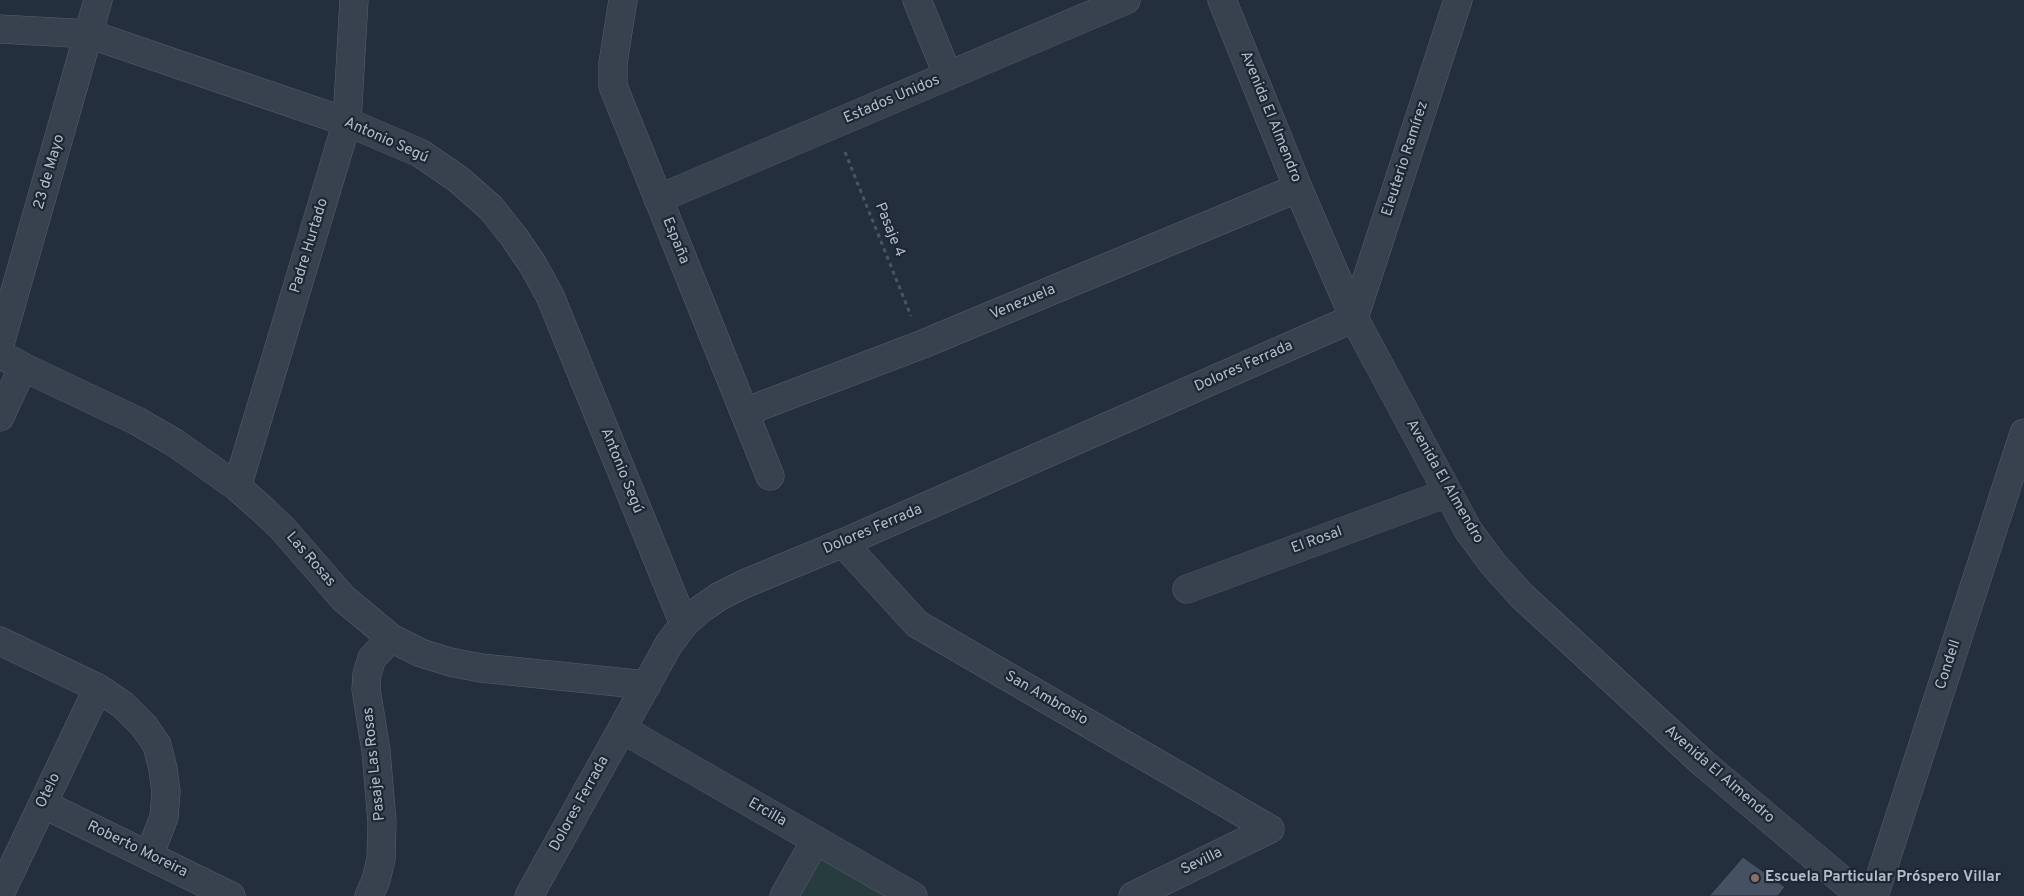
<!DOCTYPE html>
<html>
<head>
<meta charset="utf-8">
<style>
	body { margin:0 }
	canvas { display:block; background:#242f3e }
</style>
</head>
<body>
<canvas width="2024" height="896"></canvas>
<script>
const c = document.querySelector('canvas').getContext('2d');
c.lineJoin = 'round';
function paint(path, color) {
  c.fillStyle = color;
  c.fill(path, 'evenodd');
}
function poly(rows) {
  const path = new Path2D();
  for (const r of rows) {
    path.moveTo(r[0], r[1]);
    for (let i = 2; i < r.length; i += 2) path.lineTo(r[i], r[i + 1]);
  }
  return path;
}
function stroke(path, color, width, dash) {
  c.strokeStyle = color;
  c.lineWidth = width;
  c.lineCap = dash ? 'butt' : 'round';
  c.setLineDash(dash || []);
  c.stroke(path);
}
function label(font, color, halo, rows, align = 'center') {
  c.font = font + ' Overpass,sans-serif';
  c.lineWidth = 4.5;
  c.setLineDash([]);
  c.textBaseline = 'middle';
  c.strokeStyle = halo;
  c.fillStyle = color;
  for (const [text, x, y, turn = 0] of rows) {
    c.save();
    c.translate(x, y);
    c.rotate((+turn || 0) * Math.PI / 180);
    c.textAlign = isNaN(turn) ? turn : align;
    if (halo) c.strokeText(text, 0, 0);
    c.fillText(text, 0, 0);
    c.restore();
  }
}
const green = poly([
	[815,853,892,896,791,896]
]);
const building = poly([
	[1743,857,1785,887,1778,896,1709,896,1743,857]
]);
const path = poly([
	[845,152,911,316]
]);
const minor = poly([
	[623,0,613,63,613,86,770,476],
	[917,0,948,76],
	[1222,0,1298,188,1354,318,1468,530,1493,564,1522,596,1704,764,1861,896],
	[0,29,89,34,347,122,420,153,458,179,491,208,514,237,533,265,550,296,684,624],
	[658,199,1126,0],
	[1354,318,1458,0],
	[0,344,98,0],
	[0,354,23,367,137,421,175,443,209,467,237,487,261,508,283,529,343,598,391,638,421,653,450,662,481,668,647,685],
	[745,412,923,344,1298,188],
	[0,417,23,367],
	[237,487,347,122,354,0],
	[843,543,917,624,1270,829],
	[1187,589,1447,493],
	[0,641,98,688,123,705,144,726,157,745,163,769,166,792,164,817,149,856],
	[622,729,913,896],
	[43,804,231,896],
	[0,894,98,688],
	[369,896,376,880,381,859,382,822,376,751,366,689,367,674,372,658,391,638],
	[529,896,669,644,684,624,701,609,720,596,744,584,843,543,1354,318],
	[784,896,815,841],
	[1133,896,1270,829],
	[1874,896,2024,433]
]);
const markers = [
	[1755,878,5,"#8d6e63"]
];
const streetNames = [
	["Estados Unidos",892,100,-23],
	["Avenida El Almendro",1270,117,68],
	["Antonio Segú",386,141,24],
	["Eleuterio Ramírez",1406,159,-72],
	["23 de Mayo",50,172,-74],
	["Pasaje 4",889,230,68],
	["España",675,241,68],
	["Padre Hurtado",310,246,-73],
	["Venezuela",1023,303,-23],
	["Dolores Ferrada",1244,367,-24],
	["Antonio Segú",621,471,68],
	["Avenida El Almendro",1444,482,60],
	["Dolores Ferrada",873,530,-23],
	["El Rosal",1317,541,-20],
	["Las Rosas",310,560,49],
	["Condell",1949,665,-72],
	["San Ambrosio",1046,699,30],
	["Pasaje Las Rosas",375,764,-96],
	["Avenida El Almendro",1719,775,41],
	["Otelo",49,791,-64],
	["Dolores Ferrada",580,804,-61],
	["Ercilla",767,813,30],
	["Roberto Moreira",137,850,26],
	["Sevilla",1202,862,-26]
];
const poiNames = [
	["Escuela Particular Próspero Villar",1765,878]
];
paint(green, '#263c3f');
paint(building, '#455162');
stroke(building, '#1f2835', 1);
stroke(minor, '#565f6c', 29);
stroke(path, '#44595c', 3, [4, 4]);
stroke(minor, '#38414e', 28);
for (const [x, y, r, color] of markers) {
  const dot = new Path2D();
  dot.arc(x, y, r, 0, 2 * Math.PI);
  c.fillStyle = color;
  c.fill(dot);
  stroke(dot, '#1d2633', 2);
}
label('15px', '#b4bcc9', '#1d2633', streetNames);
label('bold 15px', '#b4bcc9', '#1d2633', poiNames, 'left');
</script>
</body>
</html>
